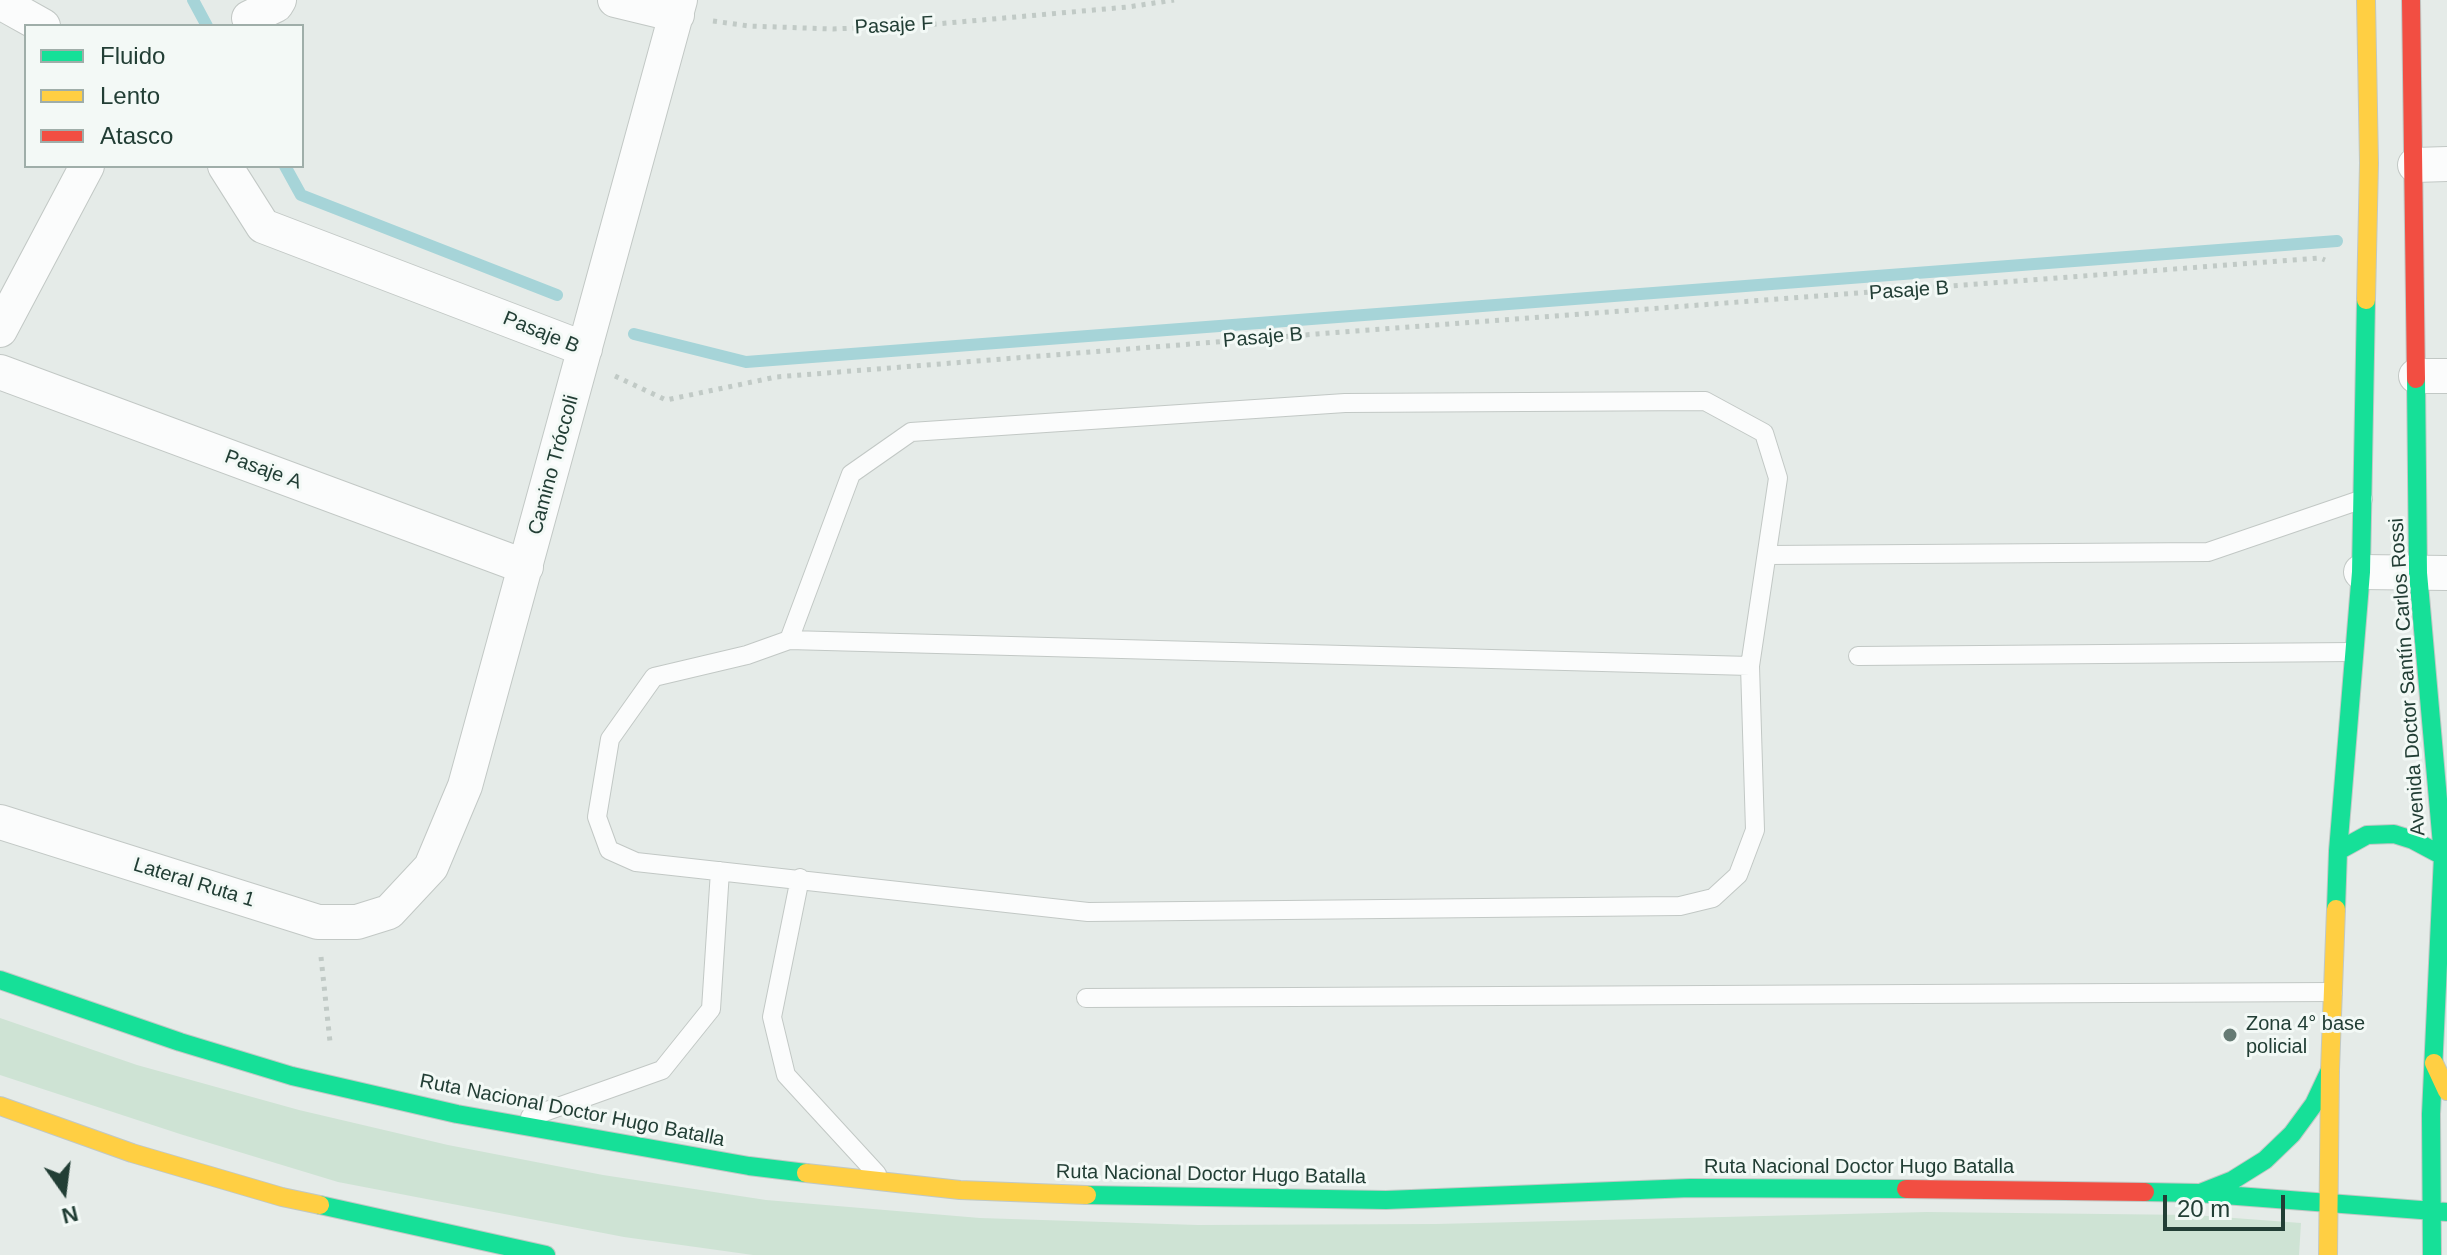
<!DOCTYPE html>
<html>
<head>
<meta charset="utf-8">
<style>
	body { margin:0 }
	#map { position:relative; width:2447px; height:1255px; overflow:hidden; background:#e5ebe8; font-family:Arial,sans-serif }
	canvas { display:block }
	.legend { position:absolute; left:24px; top:24px; width:280px; height:144px; box-sizing:border-box; background:#f3f9f6; border:2px solid #9faea9; margin:0; padding:10px 14px; list-style:none; font-size:24px; color:#223e35 }
	.legend li { display:flex; align-items:center; gap:16px; height:40px }
	.legend b { width:40px; border:2px solid #9faea9 }
	.north { position:absolute; left:24px; top:1151px; width:80px; height:80px; -webkit-text-stroke:6px #f3f9f6; paint-order:stroke; rotate:166deg; font-size:22px; font-weight:700; line-height:32px; text-align:center; color:#223e35 }
	.north::after { content:''; display:block; margin:auto; width:28px; height:36px; background:#223e35; clip-path:polygon(50% 0,100% 100%,50% 72%,0 100%) }
	.scale { position:absolute; left:2163px; top:1195px; width:122px; height:36px; box-sizing:border-box; border:4px solid #223e35; border-top:0; padding-left:10px; font-size:24px; line-height:28px; white-space:nowrap; color:#223e35; -webkit-text-stroke:6px #f3f9f6; paint-order:stroke }
</style>
</head>
<body>
<div id="map">
<canvas width="2447" height="1255"></canvas>
<ul class="legend">
<li><b style="height:10px;background:#16e098"></b>Fluido</li>
<li><b style="height:10px;background:#ffcf43"></b>Lento</li>
<li><b style="height:10px;background:#f24e42"></b>Atasco</li>
</ul>
<div class="north">N</div>
<div class="scale">20 m</div>
</div>
<script>
const c = document.querySelector('canvas').getContext('2d');
c.lineJoin = 'round';
function paint(path, color) {
  c.fillStyle = color;
  c.fill(path, 'evenodd');
}
function poly(rows) {
  const path = new Path2D();
  for (const r of rows) {
    path.moveTo(r[0], r[1]);
    for (let i = 2; i < r.length; i += 2) path.lineTo(r[i], r[i + 1]);
  }
  return path;
}
function stroke(path, color, width, dash) {
  c.strokeStyle = color;
  c.lineWidth = width;
  c.lineCap = dash ? 'butt' : 'round';
  c.setLineDash(dash || []);
  c.stroke(path);
}
function label(font, color, halo, rows, align = 'center') {
  c.font = font + ' Arial,sans-serif';
  c.lineWidth = 6;
  c.setLineDash([]);
  c.textBaseline = 'middle';
  c.strokeStyle = halo;
  c.fillStyle = color;
  for (const [text, x, y, turn = 0] of rows) {
    c.save();
    c.translate(x, y);
    c.rotate((+turn || 0) * Math.PI / 180);
    c.textAlign = isNaN(turn) ? turn : align;
    if (halo) c.strokeText(text, 0, 0);
    c.fillText(text, 0, 0);
    c.restore();
  }
}
const green = poly([
	[0,1018,137,1065,299,1110,448,1145,603,1175,766,1200,980,1218,1198,1225,1436,1224,1927,1212,2194,1215,2301,1223,2299,1255,753,1255,624,1237,338,1182,180,1134,0,1075]
]);
const stream = poly([
	[193,0,207,26],
	[285,166,301,195,557,295],
	[634,334,746,362,2337,241]
]);
const path = poly([
	[713,21,749,26,833,29,925,25,1128,7,1174,0],
	[615,376,666,400,776,377,1317,334,2320,258,2325,260],
	[321,957,330,1042]
]);
const lane = poly([
	[1705,401,1764,433,1778,478,1750,666,1755,830,1738,875,1713,898,1680,906,1088,912,636,862,609,850,597,817,610,739,654,677,747,655,789,640,851,474,911,432,1345,403,1705,401],
	[1768,555,2208,552,2363,499],
	[789,640,1750,666],
	[1858,656,2354,652],
	[800,878,772,1017,786,1075,877,1174],
	[1086,998,2333,992],
	[530,1117,662,1070,711,1009,720,871]
]);
const street = poly([
	[615,0,677,15],
	[0,2,43,26],
	[249,18,276,5,279,0],
	[2415,165,2447,164],
	[225,166,263,226,585,349],
	[0,330,87,166],
	[0,372,526,567],
	[2416,376,2447,376],
	[2361,572,2447,573],
	[0,822,318,922,357,922,389,912,431,867,465,786,680,0]
]);
const fast = poly([
	[2416,379,2418,573,2443,856,2431,1114,2432,1255],
	[2338,851,2367,835,2394,834,2413,840,2443,856],
	[2336,909,2338,851,2361,572,2366,300],
	[0,980,180,1042,292,1076,457,1114,749,1166,806,1173],
	[2145,1192,2198,1193,2447,1212],
	[2200,1193,2233,1180,2265,1160,2292,1134,2314,1104,2330,1070],
	[1087,1195,1386,1200,1690,1188,1906,1189],
	[320,1205,546,1255]
]);
const slow = poly([
	[2366,0,2369,163,2366,300],
	[2434,1063,2447,1091],
	[0,1106,132,1153,282,1197,320,1205],
	[806,1173,960,1190,1087,1195],
	[2328,1255,2330,1070,2336,909]
]);
const jam = poly([
	[2411,0,2416,379],
	[1906,1189,2145,1192]
]);
const markers = [
	[2230,1035,8,"#667b74"]
];
const streetNames = [
	["Pasaje F",894,26,-3],
	["Pasaje B",1909,291,-4],
	["Pasaje B",541,333,22],
	["Pasaje B",1263,338,-5],
	["Camino Tróccoli",554,465,-75],
	["Pasaje A",263,470,20],
	["Avenida Doctor Santín Carlos Rossi",2408,677,-94],
	["Lateral Ruta 1",194,883,17],
	["Ruta Nacional Doctor Hugo Batalla",572,1111,11],
	["Ruta Nacional Doctor Hugo Batalla",1859,1167],
	["Ruta Nacional Doctor Hugo Batalla",1211,1175,1]
];
const poiNames = [
	["Zona 4° base",2246,1024],
	["policial",2246,1047]
];
paint(green, '#cee3d4');
stroke(stream, '#a6d4d8', 12);
stroke(lane, '#c2c8c5', 20);
stroke(street, '#c2c8c5', 36);
stroke(fast, '#c0c8c5', 20);
stroke(slow, '#c0c8c5', 20);
stroke(jam, '#c0c8c5', 20);
stroke(path, '#c1cac6', 5, [4, 6]);
stroke(lane, '#fbfcfc', 18);
stroke(street, '#fbfcfc', 34);
stroke(fast, '#16e098', 18);
stroke(slow, '#ffcf43', 18);
stroke(jam, '#f24e42', 18);
for (const [x, y, r, color] of markers) {
  const dot = new Path2D();
  dot.arc(x, y, r, 0, 2 * Math.PI);
  c.fillStyle = color;
  c.fill(dot);
  stroke(dot, '#f3f9f6', 3);
}
label('20px', '#223e35', '#f3f9f6', streetNames);
label('20px', '#223e35', '#f3f9f6', poiNames, 'left');
</script>
</body>
</html>
